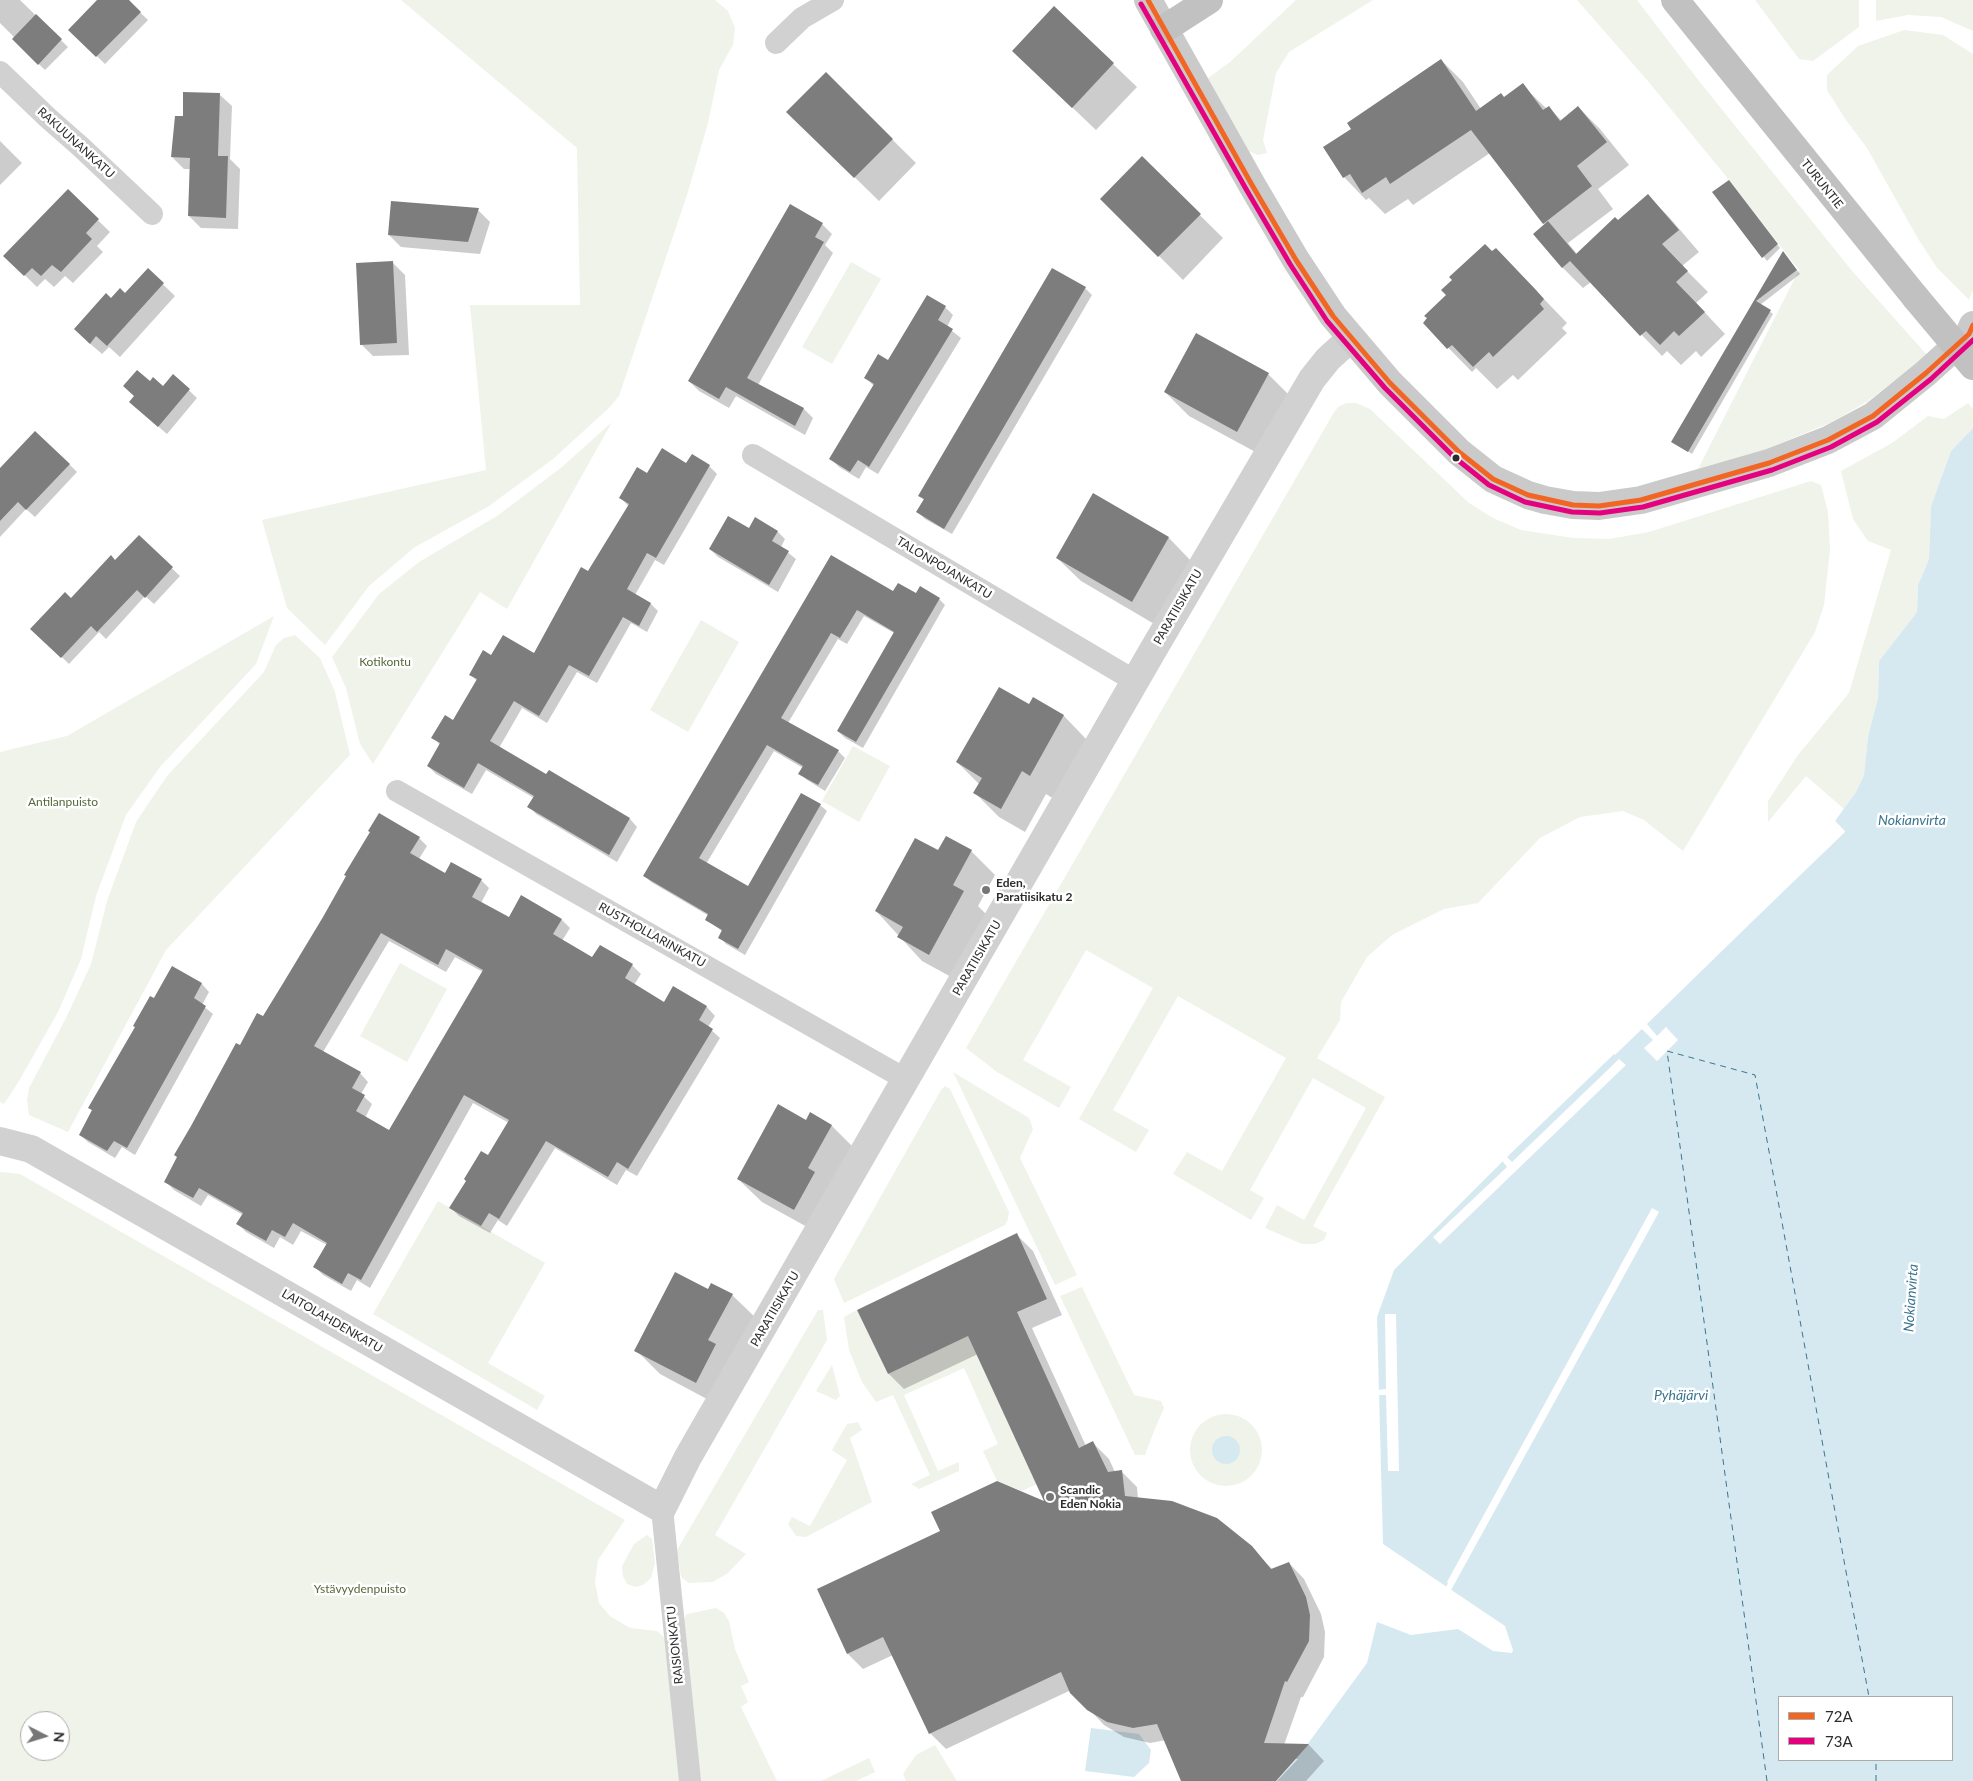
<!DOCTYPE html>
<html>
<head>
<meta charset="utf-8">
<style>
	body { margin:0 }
	#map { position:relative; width:1973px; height:1781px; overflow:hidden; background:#fff; font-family:Lato,sans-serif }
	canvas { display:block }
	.legend { position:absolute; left:1778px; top:1696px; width:175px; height:65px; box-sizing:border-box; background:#fff; border:1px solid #ababab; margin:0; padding:6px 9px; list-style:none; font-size:15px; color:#2c2c2c }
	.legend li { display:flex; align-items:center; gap:10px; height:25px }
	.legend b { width:25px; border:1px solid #ababab }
	.north { position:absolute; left:20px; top:1711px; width:50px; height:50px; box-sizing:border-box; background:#fff; border:1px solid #ababab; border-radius:50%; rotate:95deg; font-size:14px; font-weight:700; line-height:20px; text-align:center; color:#2c2c2c }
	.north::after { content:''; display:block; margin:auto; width:18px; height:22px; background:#767676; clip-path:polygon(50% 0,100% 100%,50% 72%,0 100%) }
</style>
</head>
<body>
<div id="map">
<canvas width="1973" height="1781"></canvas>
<ul class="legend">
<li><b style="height:6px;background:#f26522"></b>72A</li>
<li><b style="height:6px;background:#e5007d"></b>73A</li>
</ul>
<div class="north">N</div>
</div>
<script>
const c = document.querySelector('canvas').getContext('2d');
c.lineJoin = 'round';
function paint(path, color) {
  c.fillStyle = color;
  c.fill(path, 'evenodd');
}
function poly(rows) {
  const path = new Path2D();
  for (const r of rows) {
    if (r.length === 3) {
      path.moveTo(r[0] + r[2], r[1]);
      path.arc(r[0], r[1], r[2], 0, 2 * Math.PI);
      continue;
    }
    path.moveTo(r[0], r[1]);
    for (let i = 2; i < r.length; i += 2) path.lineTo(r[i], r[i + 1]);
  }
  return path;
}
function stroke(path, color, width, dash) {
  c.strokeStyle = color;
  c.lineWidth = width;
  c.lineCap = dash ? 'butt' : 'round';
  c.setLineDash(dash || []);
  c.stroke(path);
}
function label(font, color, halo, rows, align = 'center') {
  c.font = font + ' Lato,sans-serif';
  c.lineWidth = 5;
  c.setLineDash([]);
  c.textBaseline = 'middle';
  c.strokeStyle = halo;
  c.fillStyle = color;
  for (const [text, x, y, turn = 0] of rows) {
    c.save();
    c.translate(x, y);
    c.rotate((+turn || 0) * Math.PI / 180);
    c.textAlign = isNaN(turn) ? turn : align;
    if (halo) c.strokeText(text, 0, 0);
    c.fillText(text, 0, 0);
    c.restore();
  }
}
const green = poly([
	[401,0,715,0,728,11,735,28,733,45,719,70,708,123,687,195,619,396,610,407,553,459,489,506,415,547,369,586,325,645,287,608,262,520,486,470,470,305,580,305,577,148],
	[1296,0,1373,0,1289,52,1276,73,1263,140,1267,153,1258,155,1245,150,1208,78,1230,62],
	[1577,0,1637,0,1699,81,1853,272,1927,355,1868,401,1832,422,1757,453,1698,469,1799,270,1729,180,1647,80],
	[1755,0,1859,0,1859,27,1813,61,1799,59],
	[1876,0,1973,0,1973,31,1941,17,1908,15,1876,21],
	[1904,30,1943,35,1973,54,1973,290,1969,300,1937,268,1917,237,1867,148,1846,120,1827,90,1827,75,1858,46],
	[851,262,881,279,832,364,802,347],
	[1346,403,1356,403,1370,409,1469,503,1493,518,1521,530,1573,538,1609,539,1649,532,1811,481,1821,485,1828,512,1830,550,1824,605,1815,632,1683,851,1644,820,1623,811,1580,817,1540,838,1478,903,1444,909,1392,935,1367,957,1341,1002,1340,1020,1317,1058,1385,1097,1313,1226,1327,1233,1324,1240,1315,1244,1302,1244,1265,1228,1277,1205,1304,1220,1366,1108,1313,1078,1250,1190,1264,1198,1251,1220,1173,1174,1187,1152,1222,1171,1286,1058,1178,996,1113,1110,1149,1130,1136,1152,1079,1119,1153,988,1086,950,1023,1060,1071,1087,1059,1108,997,1072,966,1048,1333,414,1338,407],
	[1968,403,1973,409,1973,428,1951,451,1931,506,1929,559,1918,585,1917,612,1879,661,1878,698,1868,736,1864,775,1856,792,1844,809,1806,776,1768,822,1768,801,1798,755,1849,693,1891,550,1868,541,1853,519,1841,471,1892,443,1928,416,1944,419],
	[612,422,507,609,480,592,373,764,360,744,346,688,332,657,379,594,419,562,497,516,562,467],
	[274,616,256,664,160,767,126,815,96,896,81,959,58,1012,19,1081,4,1104,0,1102,0,752,67,736],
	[701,620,739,642,688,732,650,710],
	[295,635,320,658,335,692,350,755,166,950,68,1132,29,1115,27,1100,29,1088,66,1018,91,964,107,901,136,822,167,776,264,672,276,645,284,638],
	[853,746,890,766,859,822,822,801],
	[400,963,447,989,407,1062,360,1036],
	[953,1072,1029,1118,1033,1129,1020,1158,1077,1275,1055,1285],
	[945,1086,950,1089,1009,1212,1008,1219,1005,1225,844,1303,834,1279,941,1090],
	[0,1172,20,1174,625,1520,598,1560,595,1582,599,1603,610,1616,630,1628,657,1631,668,1641,683,1781,0,1781],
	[30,1721,60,1721,60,1751,30,1751],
	[438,1201,545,1263,488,1363,545,1396,537,1410,373,1314],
	[1082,1287,1134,1395,1161,1401,1164,1408,1154,1431,1145,1455,1135,1455,1060,1296],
	[818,1310,823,1310,827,1340,715,1535,746,1554,728,1573,713,1582,689,1583,681,1577,677,1550],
	[857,1310,888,1374,968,1336,1037,1484,1022,1491,997,1481,983,1451,998,1444,964,1368,904,1395,938,1471,959,1462,959,1471,919,1489,911,1484,930,1475,893,1395,876,1402,862,1382,849,1350,844,1317],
	[832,1365,840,1396,836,1400,816,1391],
	[1226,1450,36],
	[858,1422,862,1430,850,1438,872,1502,806,1537,796,1536,788,1524,792,1517,810,1526,847,1460,832,1450,847,1424],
	[647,1535,652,1539,655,1563,651,1578,643,1585,635,1587,627,1584,623,1576,622,1566,634,1544],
	[716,1608,724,1613,729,1621,735,1649,749,1682,741,1686,748,1702,741,1707,777,1781,700,1781,683,1621,687,1614],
	[935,1745,957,1781,906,1781,903,1774,916,1755],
	[869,1758,875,1772,856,1781,821,1781]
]);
const water = poly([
	[1973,428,1973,1781,1276,1781,1304,1749,1367,1663,1377,1622,1411,1635,1458,1629,1493,1651,1512,1653,1513,1650,1505,1626,1383,1544,1377,1317,1394,1270,1508,1156,1845,832,1835,821,1856,792,1864,775,1868,736,1878,698,1879,661,1917,612,1918,585,1929,559,1931,506,1951,451],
	[1779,1697,1952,1697,1952,1760,1779,1760],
	[1226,1450,14],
	[1091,1728,1139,1734,1151,1750,1149,1763,1134,1777,1085,1771]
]);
const pier = poly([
	[1833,819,1845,831,1647,1024,1657,1036,1666,1027,1678,1040,1657,1061,1644,1048,1653,1040,1642,1029,1615,1055,1613,1053,1842,831,1833,822],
	[1619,1059,1626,1065,1440,1244,1433,1237,1507,1167,1501,1159,1505,1155,1512,1162],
	[1652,1208,1659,1212,1450,1592,1445,1589,1448,1583,1447,1582],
	[1385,1314,1396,1314,1399,1471,1388,1471,1386,1395,1377,1395,1377,1390,1386,1389]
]);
const shadow = poly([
	[0,0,20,0,68,47,45,70,13,39,15,38,0,23],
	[99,0,127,0,148,20,105,64,70,30],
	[1441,60,1463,82,1481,109,1504,98,1522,85,1547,109,1549,108,1562,121,1578,107,1600,129,1629,165,1598,189,1613,209,1568,243,1577,254,1648,196,1669,217,1699,252,1682,266,1708,292,1696,303,1725,334,1701,357,1696,351,1681,365,1667,351,1662,356,1591,282,1583,288,1562,267,1545,225,1490,153,1413,205,1408,199,1385,214,1369,198,1366,200,1344,177,1325,148,1352,129],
	[1113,64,1137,87,1096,130,1037,74],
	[826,74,916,163,879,201,788,112],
	[220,95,232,106,230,159,240,169,238,229,201,228,189,216,191,169,184,169,172,157,184,118],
	[0,141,22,163,0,185],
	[1142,158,1223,238,1183,280,1102,199],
	[1732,185,1780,248,1767,261,1714,192],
	[68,191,110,232,97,246,103,252,73,283,65,276,54,287,45,279,37,287,5,256],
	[478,210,490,222,480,254,401,247,389,235],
	[822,224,832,234,825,245,833,253,758,385,804,409,813,418,805,435,736,396,729,408,699,391,689,381],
	[1783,253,1800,274,1760,305,1773,314,1692,454,1673,441],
	[393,263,405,275,409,355,373,356,361,344],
	[148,270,175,296,120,357,109,347,102,354,87,341,111,300,125,295],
	[1519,273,1567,323,1562,328,1567,333,1518,380,1513,375,1497,389,1476,368,1472,372,1424,323],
	[1085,288,1092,295,952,534,925,519,918,512,924,500,920,496],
	[928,297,945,307,953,315,947,327,961,338,878,474,866,467,859,479,839,467,831,459,874,386,865,377,889,362],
	[1196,335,1268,374,1292,398,1261,455,1189,416,1165,392],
	[173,375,197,398,167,434,138,409,150,382,163,387],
	[69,464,77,472,35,517,26,509,0,537,0,470],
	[687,464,709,466,717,474,664,565,655,560,635,595,651,604,658,611,647,632,631,623,597,683,577,672,547,723,522,708,499,748,547,775,549,771,630,819,637,827,617,862,536,814,529,806,534,798,486,770,472,794,436,774,428,766,440,745,433,737,454,722,477,681,470,674,492,657,535,655,629,507,621,498,648,475],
	[1093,495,1169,538,1192,562,1156,625,1081,581,1057,558],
	[756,519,778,532,785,539,781,547,796,559,778,592,718,557,710,549,750,530],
	[139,537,180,576,154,604,145,596,106,639,99,632,69,664,40,636,71,600,115,561],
	[831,556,894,593,939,599,945,605,863,748,845,738,838,731,894,633,864,616,847,644,838,639,788,723,838,751,845,758,825,791,807,780,800,774,803,768,774,751,706,864,748,887,820,805,827,811,745,955,726,944,720,937,723,932,706,919,709,916,651,882,645,876],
	[1034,699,1064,716,1087,740,1054,799,1046,794,1025,832,999,817,975,793,980,785,957,762,1030,706],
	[419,838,427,846,419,859,445,875,481,880,489,888,481,903,509,918,562,920,570,928,562,941,593,959,600,946,632,965,641,974,634,985,665,1004,674,988,707,1007,715,1016,708,1027,720,1038,637,1176,626,1170,617,1185,555,1148,507,1226,498,1220,490,1233,459,1216,451,1208,488,1156,509,1123,473,1103,370,1288,357,1280,351,1291,323,1275,315,1267,327,1245,301,1231,293,1245,280,1237,274,1248,246,1232,238,1224,243,1215,208,1195,201,1206,174,1190,166,1182,240,1046,263,1017],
	[389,941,446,972,455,957,483,972,389,1132,365,1118,372,1104,361,1094,368,1082,360,1073,323,1052],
	[971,851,995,875,978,906,987,915,953,978,922,961,876,911,939,852],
	[172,967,202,984,209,992,202,1005,213,1014,135,1155,122,1147,115,1158,88,1142,80,1135,93,1111,90,1108],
	[811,1114,832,1126,855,1149,818,1233,762,1202,738,1179,807,1122],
	[1017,1235,1033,1251,1062,1315,1032,1328,1086,1446,1093,1443,1109,1459,1115,1472,1121,1471,1137,1487,1138,1499,1251,1547,1273,1570,1289,1563,1304,1579,1321,1614,1325,1632,1324,1657,1303,1697,1301,1697,1284,1745,1309,1745,1324,1761,1306,1781,1277,1781,1298,1759,1294,1759,1274,1781,1182,1781,1166,1740,1150,1743,1124,1737,1104,1725,1071,1690,946,1749,930,1733,893,1655,863,1669,848,1654,818,1590,1047,1504,978,1354,904,1389,889,1374,858,1311],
	[708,1291,732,1295,756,1318,720,1406,660,1374,636,1350]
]);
const ferry = poly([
	[1767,1781,1667,1051,1755,1075,1869,1697],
	[1876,1781,1876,1760]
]);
const building = poly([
	[97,0,129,0,141,12,96,57,68,30],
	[1054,6,1114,63,1072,108,1012,51],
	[36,14,62,39,38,65,12,39],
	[1441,59,1476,111,1501,93,1504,97,1523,83,1543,110,1549,106,1560,121,1578,106,1607,142,1577,166,1592,186,1543,224,1471,130,1390,184,1386,177,1362,193,1350,174,1343,178,1323,147,1351,129,1347,123],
	[826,72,893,139,854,178,786,112],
	[183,92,220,93,218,156,228,156,226,218,188,216,190,158,171,157,175,116,183,116],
	[1142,156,1201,214,1158,257,1100,199],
	[1729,180,1778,244,1762,258,1712,192],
	[68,189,99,219,86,233,92,239,61,272,52,265,41,276,32,268,24,276,3,256],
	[1648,194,1679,230,1662,244,1688,271,1676,282,1705,312,1679,336,1674,331,1660,345,1646,331,1640,336,1570,261,1562,268,1533,234,1548,221,1576,254,1615,217,1618,220],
	[391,201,479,208,468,242,388,235],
	[790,204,823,223,815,237,824,242,747,378,804,408,795,426,726,387,719,399,688,381],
	[1485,244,1492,251,1496,248,1536,290,1544,299,1540,304,1544,309,1493,357,1489,352,1473,367,1452,345,1447,349,1423,323,1427,318,1424,316,1446,295,1441,290,1452,280,1449,277],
	[1783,251,1797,270,1756,301,1771,310,1688,452,1671,442],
	[393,261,397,343,360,345,356,263],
	[148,268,164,283,107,346,96,336,90,344,74,329,106,293,111,298,120,288,125,293],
	[1052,268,1086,287,944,529,916,512,924,499,918,496],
	[927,295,946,306,938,320,953,329,869,467,858,460,850,472,829,459,874,384,864,378,878,354,888,360],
	[1196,333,1269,373,1237,432,1164,392],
	[137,370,150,381,153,377,163,386,173,374,190,389,158,427,129,402,134,396,123,386],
	[35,431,70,464,26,510,18,502,0,521,0,468],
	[662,448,686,463,692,454,710,465,656,558,647,553,627,589,651,603,639,626,623,617,589,676,569,665,539,716,514,701,490,741,546,774,549,770,630,818,609,855,527,807,534,796,478,763,464,788,427,766,440,743,431,738,445,715,453,720,477,679,469,675,483,650,491,655,503,635,534,653,581,567,588,571,629,504,619,498,637,467,647,473],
	[1093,493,1169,537,1132,602,1056,558],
	[728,516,749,528,755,517,778,531,772,541,789,551,769,585,709,549],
	[139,535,173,567,145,598,137,590,97,632,91,626,61,658,30,629,65,592,71,598,111,555,115,560],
	[831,555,893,591,898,583,916,593,920,586,940,598,856,742,837,731,894,632,857,610,840,638,831,633,781,718,839,750,818,785,798,774,803,766,767,745,699,858,748,886,801,793,821,804,738,949,718,938,722,930,705,920,708,914,643,876],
	[999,687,1029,704,1033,697,1064,715,1030,776,1022,771,1001,809,973,793,982,778,956,762],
	[379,813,420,837,410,853,445,873,451,862,482,879,472,897,509,917,521,895,562,919,553,934,592,957,600,945,633,964,625,978,664,1002,673,986,707,1006,699,1020,713,1029,628,1169,617,1162,608,1177,546,1141,499,1219,489,1213,481,1226,449,1208,466,1181,464,1179,481,1151,488,1155,509,1120,464,1095,361,1280,348,1273,342,1284,313,1267,327,1243,293,1223,285,1237,272,1230,266,1241,236,1224,243,1213,199,1188,193,1198,164,1182,177,1157,174,1155,191,1126,236,1043,240,1045,257,1013,263,1016,282,985,323,917,346,876,344,875,370,832,368,831],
	[381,933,438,965,446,949,483,970,389,1130,356,1111,365,1095,352,1088,361,1072,314,1046],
	[946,836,972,850,953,885,964,891,929,955,897,937,903,927,875,911,915,838,938,850],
	[172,966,202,983,194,998,206,1006,127,1148,114,1141,107,1151,79,1135,92,1110,88,1108,135,1027,133,1026,150,996,154,998],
	[778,1104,806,1120,810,1112,832,1125,808,1168,815,1172,794,1210,737,1179],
	[1017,1233,1047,1299,1017,1312,1079,1448,1093,1441,1108,1472,1122,1470,1125,1496,1172,1501,1217,1518,1252,1546,1271,1569,1289,1562,1306,1597,1310,1615,1309,1641,1287,1682,1285,1681,1264,1743,1309,1744,1276,1781,1181,1781,1157,1724,1133,1728,1107,1722,1087,1710,1070,1693,1061,1672,929,1734,883,1637,847,1654,817,1589,940,1531,931,1512,997,1481,1044,1501,968,1336,888,1374,857,1310],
	[675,1272,708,1289,711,1283,733,1294,708,1340,716,1344,696,1383,634,1351]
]);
const minor = poly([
	[776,43,802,18,833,0],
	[0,72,48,118,81,147,152,214],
	[753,455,1135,681],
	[397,791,907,1080],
	[662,1509,690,1781]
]);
const tertiary = poly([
	[0,1141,31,1149,662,1509,688,1457,1153,650,1312,379,1328,359,1350,339]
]);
const secondary = poly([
	[1148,0,1252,185,1296,260,1333,316,1390,383,1459,452,1493,479,1528,495,1545,500,1573,505,1599,506,1641,500,1769,463,1828,440,1873,416,1926,373,1969,334,1973,325]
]);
const trunk = poly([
	[1675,0,1916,298],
	[1164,29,1209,0]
]);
const trunkBridge = poly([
	[1916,298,1973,366]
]);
const bus1 = poly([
	[1148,0,1252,185,1296,260,1333,316,1390,383,1459,452,1493,479,1528,495,1573,505,1599,506,1641,500,1769,463,1828,440,1873,416,1926,373,1969,334,1973,325]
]);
const bus2 = poly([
	[1141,4,1246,189,1290,264,1327,321,1385,388,1454,457,1489,485,1525,502,1572,512,1600,513,1643,507,1772,470,1831,447,1877,422,1931,379,1973,340]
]);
const markers = [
	[1456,458,4.5,"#2c2c2c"],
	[986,890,5,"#767676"],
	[1050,1497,5,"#767676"]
];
const streetNames = [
	["RAKUUNANKATU",76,143,42],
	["TURUNTIE",1822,184,51],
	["TALONPOJANKATU",944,568,31],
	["PARATIISIKATU",1178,607,-60],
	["RUSTHOLLARINKATU",652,935,29],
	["PARATIISIKATU",977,958,-60],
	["PARATIISIKATU",775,1309,-60],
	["LAITOLAHDENKATU",332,1321,30],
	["RAISIONKATU",675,1645,-96]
];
const parkNames = [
	["Kotikontu",385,662],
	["Antilanpuisto",63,802],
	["Ystävyydenpuisto",360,1589]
];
const poiNames = [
	["Eden,",996,883],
	["Paratiisikatu 2",996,897],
	["Scandic",1060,1490],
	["Eden Nokia",1060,1504]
];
const waterNames = [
	["Nokianvirta",1912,820],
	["Nokianvirta",1911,1298,-86],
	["Pyhäjärvi",1681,1395]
];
paint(green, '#f0f3ea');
paint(water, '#d6e9f1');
paint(pier, '#fff');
paint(shadow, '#0003');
stroke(ferry, '#3b758e', 1, [6, 5]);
paint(building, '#7d7d7d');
stroke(minor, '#d1d1d1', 22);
stroke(tertiary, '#d1d1d1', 28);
stroke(secondary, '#cacaca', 28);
stroke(trunk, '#c1c1c1', 28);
stroke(trunkBridge, '#c1c1c1', 28);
stroke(bus1, '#f26522', 5);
stroke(bus2, '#e5007d', 5);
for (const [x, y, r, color] of markers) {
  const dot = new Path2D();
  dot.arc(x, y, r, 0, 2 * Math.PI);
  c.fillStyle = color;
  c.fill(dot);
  stroke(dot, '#fff', 2);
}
label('12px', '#2c2c2c', '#fff', streetNames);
label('12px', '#54683a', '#fff', parkNames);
label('bold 12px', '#2c2c2c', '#fff', poiNames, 'left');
label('italic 14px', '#3b758e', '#fff', waterNames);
</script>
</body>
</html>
